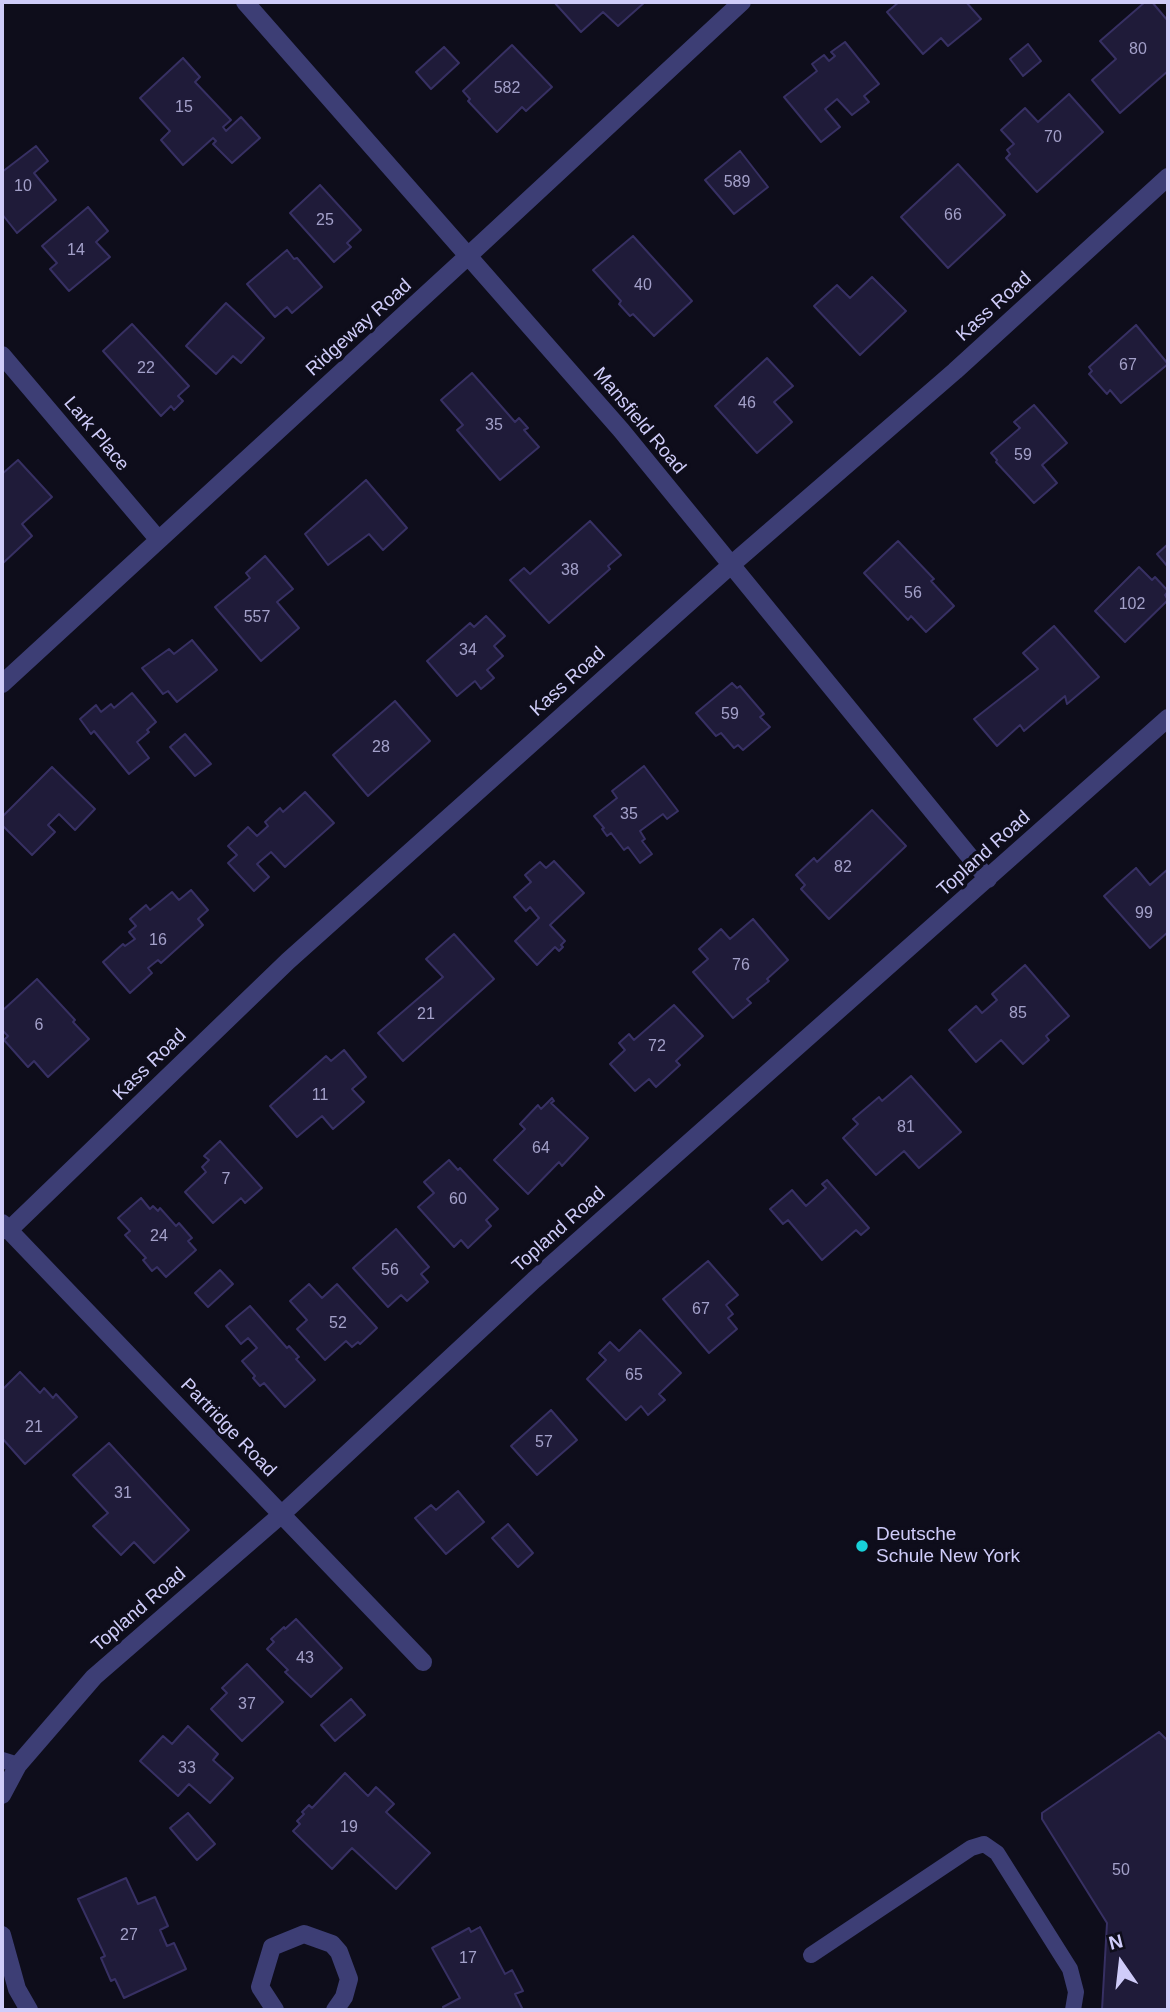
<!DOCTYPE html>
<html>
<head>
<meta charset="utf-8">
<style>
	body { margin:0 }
	#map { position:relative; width:1170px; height:2012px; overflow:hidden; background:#0e0d1b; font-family:Arial,sans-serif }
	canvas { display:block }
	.frame { position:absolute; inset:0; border:4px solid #cfccf9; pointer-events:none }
	.north { position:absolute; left:1086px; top:1928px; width:70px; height:70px; -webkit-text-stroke:5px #0e0d1b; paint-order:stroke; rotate:346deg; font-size:19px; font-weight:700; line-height:28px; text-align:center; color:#cfccf9 }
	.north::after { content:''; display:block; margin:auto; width:24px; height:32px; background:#cfccf9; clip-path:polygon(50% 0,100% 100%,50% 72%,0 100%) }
</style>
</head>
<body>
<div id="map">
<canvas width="1170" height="2012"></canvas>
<div class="frame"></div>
<div class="north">N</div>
</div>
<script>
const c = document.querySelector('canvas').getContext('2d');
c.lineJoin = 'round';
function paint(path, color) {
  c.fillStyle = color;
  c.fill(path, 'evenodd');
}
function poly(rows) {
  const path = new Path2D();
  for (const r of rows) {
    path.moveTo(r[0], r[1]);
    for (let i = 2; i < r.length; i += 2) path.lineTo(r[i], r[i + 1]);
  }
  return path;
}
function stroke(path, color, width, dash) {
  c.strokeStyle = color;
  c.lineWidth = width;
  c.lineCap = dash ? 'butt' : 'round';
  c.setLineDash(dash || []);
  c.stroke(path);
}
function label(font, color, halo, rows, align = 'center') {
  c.font = font + ' Arial,sans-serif';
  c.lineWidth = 7;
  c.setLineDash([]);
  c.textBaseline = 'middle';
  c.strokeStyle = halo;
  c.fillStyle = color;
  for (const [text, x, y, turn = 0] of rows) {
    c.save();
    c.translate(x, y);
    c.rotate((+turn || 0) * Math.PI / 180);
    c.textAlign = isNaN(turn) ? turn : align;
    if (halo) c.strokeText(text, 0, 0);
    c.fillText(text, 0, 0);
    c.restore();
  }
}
const building = poly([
	[554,2,645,2,618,26,603,12,581,32,554,2],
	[899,2,966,2,981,19,948,46,941,38,923,54,887,12,899,2],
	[1145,2,1152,2,1168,21,1168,71,1120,113,1092,80,1116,59,1100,41,1145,2],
	[845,42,879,84,864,96,869,102,852,115,837,99,825,109,840,127,821,142,784,97,817,71,812,64,824,55,829,61,835,56,831,52,845,42],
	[1028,44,1041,61,1023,76,1010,59,1028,44],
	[512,45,552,87,526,111,522,107,497,132,468,101,470,99,463,91,512,45],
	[444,47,459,63,431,89,416,72,444,47],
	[183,58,200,77,195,82,231,120,223,127,226,131,241,117,260,138,232,163,213,144,216,141,213,138,183,165,161,140,170,131,140,98,183,58],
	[1069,94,1103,132,1037,192,1006,158,1010,154,1007,150,1014,144,1001,130,1025,108,1038,122,1069,94],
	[36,146,48,161,34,173,56,200,17,233,2,214,2,172,36,146],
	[740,151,768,187,734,214,705,180,740,151],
	[958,164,1005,215,948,268,901,217,958,164],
	[320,185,361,230,347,243,351,247,334,262,290,213,320,185],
	[88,207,108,231,96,242,110,257,69,291,50,269,57,263,42,246,88,207],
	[633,236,692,301,654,336,633,314,630,316,619,304,621,301,593,270,633,236],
	[287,250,294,259,297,258,322,287,292,313,287,307,275,317,247,284,287,250],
	[872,277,906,311,860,355,814,306,837,285,850,298,872,277],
	[226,303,264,338,241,363,233,356,216,374,186,346,226,303],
	[132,324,189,386,178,396,183,401,174,410,171,406,161,416,103,351,132,324],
	[1136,325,1168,364,1121,403,1110,390,1107,394,1089,374,1092,371,1089,367,1136,325],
	[767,358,793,386,774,402,792,422,757,453,715,406,767,358],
	[472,373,515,422,519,418,528,428,524,430,539,447,500,480,457,430,463,425,441,400,472,373],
	[1034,405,1067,443,1042,465,1057,483,1034,503,996,462,997,460,991,453,1020,428,1014,422,1034,405],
	[18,460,52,497,22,524,32,536,2,564,2,474,18,460],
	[366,480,407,528,383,550,369,534,328,565,305,534,366,480],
	[590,521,621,555,608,566,610,569,549,623,510,580,524,568,530,574,590,521],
	[898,541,934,579,931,581,954,606,926,632,911,616,908,620,864,573,898,541],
	[1168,544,1168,567,1157,554,1168,544],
	[265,556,293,589,277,602,299,628,261,661,215,607,250,578,246,573,265,556],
	[1139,567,1152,580,1155,577,1168,591,1165,595,1168,600,1125,642,1095,611,1139,567],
	[486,616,505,636,494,646,503,656,487,670,494,678,481,689,475,681,457,696,427,661,470,623,474,627,486,616],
	[1054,626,1099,677,1067,704,1065,696,1024,731,1020,725,997,746,974,719,1038,669,1023,653,1054,626],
	[192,640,217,670,177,702,168,691,163,694,142,668,169,649,174,654,192,640],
	[732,683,737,688,740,686,764,714,760,717,770,727,743,750,738,745,734,748,721,733,716,736,696,713,732,683],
	[132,693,156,722,147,730,149,732,137,742,149,758,129,774,94,731,91,734,80,719,96,705,101,712,111,704,114,708,132,693],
	[395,701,430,741,368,796,333,755,395,701],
	[185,734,211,764,195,776,170,747,185,734],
	[644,766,678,811,667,819,663,814,640,831,645,839,642,841,652,854,640,863,628,847,624,850,611,833,607,836,602,829,604,828,594,816,617,798,612,791,644,766],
	[52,767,95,809,75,830,59,814,48,825,55,832,32,855,2,825,2,817,52,767],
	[305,792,334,823,285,867,271,852,257,864,269,877,254,891,228,863,237,855,228,846,248,827,257,836,268,826,265,822,280,808,283,812,305,792],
	[872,810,906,846,829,919,801,889,805,885,796,875,814,858,817,862,872,810],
	[554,861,584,893,550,925,565,941,561,945,563,947,559,951,555,947,537,965,515,941,539,918,530,907,526,911,514,897,531,882,525,875,540,862,546,868,554,861],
	[1136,868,1150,885,1168,869,1168,932,1150,948,1104,896,1136,868],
	[191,890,208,910,198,919,203,925,161,963,158,960,148,968,152,973,130,993,103,962,123,944,125,946,135,939,129,932,136,926,130,919,146,905,150,910,172,892,179,900,191,890],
	[753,919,788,960,767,979,769,981,747,999,751,1003,733,1018,693,972,708,959,699,949,721,929,730,939,753,919],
	[454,934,494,979,403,1061,378,1033,443,977,426,959,454,934],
	[1025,965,1069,1016,1046,1036,1049,1040,1023,1064,1001,1040,976,1062,949,1030,976,1006,982,1013,997,1000,992,994,1025,965],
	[37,979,75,1020,73,1022,89,1039,48,1077,34,1061,28,1067,4,1040,8,1036,2,1030,2,1011,37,979],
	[674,1005,703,1036,676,1061,680,1065,656,1087,649,1079,635,1091,610,1064,625,1050,619,1043,629,1034,634,1040,674,1005],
	[344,1050,366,1077,352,1089,364,1102,333,1129,322,1116,297,1137,270,1106,326,1056,331,1061,344,1050],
	[911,1076,961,1132,919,1168,904,1151,876,1175,843,1138,858,1124,853,1119,879,1097,882,1101,911,1076],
	[552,1098,554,1101,551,1103,588,1138,562,1166,559,1162,528,1194,494,1160,525,1129,520,1124,538,1105,541,1109,552,1098],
	[220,1141,262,1188,245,1203,241,1198,213,1223,185,1192,206,1172,202,1167,209,1160,204,1156,220,1141],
	[449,1160,458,1170,460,1168,498,1209,486,1220,491,1226,468,1248,461,1240,454,1247,418,1207,434,1193,424,1182,449,1160],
	[827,1180,869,1228,861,1235,856,1230,822,1260,788,1220,783,1224,770,1209,792,1190,806,1206,826,1188,822,1184,827,1180],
	[141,1198,150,1209,153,1206,158,1211,160,1208,176,1226,179,1223,192,1238,188,1241,196,1250,166,1277,157,1267,152,1271,143,1260,146,1258,125,1235,130,1231,118,1218,141,1198],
	[396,1229,429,1267,421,1274,428,1282,407,1301,401,1295,388,1307,353,1268,396,1229],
	[708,1261,738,1295,726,1305,733,1314,728,1318,737,1329,709,1353,663,1299,708,1261],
	[220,1270,233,1284,208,1307,195,1293,220,1270],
	[309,1284,322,1298,337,1284,377,1328,360,1344,358,1342,352,1347,346,1341,325,1360,297,1329,307,1320,290,1301,309,1284],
	[250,1306,287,1348,289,1346,299,1357,296,1359,315,1380,285,1407,264,1383,260,1386,253,1378,255,1376,242,1361,257,1348,248,1338,241,1344,226,1326,250,1306],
	[640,1330,681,1373,659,1394,665,1400,648,1415,641,1406,626,1420,587,1379,606,1360,599,1353,610,1342,619,1351,640,1330],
	[20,1372,40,1393,44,1388,53,1398,56,1394,77,1417,25,1464,2,1438,2,1390,20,1372],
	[551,1410,577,1440,537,1475,511,1446,551,1410],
	[109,1443,189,1530,154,1563,134,1542,121,1555,93,1526,108,1513,73,1475,109,1443],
	[458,1491,484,1522,446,1554,415,1518,431,1505,436,1510,458,1491],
	[508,1524,533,1553,518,1567,492,1538,508,1524],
	[296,1619,342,1668,311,1697,285,1672,288,1670,267,1649,274,1642,271,1639,284,1627,285,1629,296,1619],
	[247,1664,283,1702,242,1741,211,1709,227,1693,222,1688,247,1664],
	[351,1699,365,1715,335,1741,321,1725,351,1699],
	[188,1726,218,1754,213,1760,233,1778,210,1803,189,1784,178,1796,140,1761,163,1736,172,1744,188,1726],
	[1159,1732,1168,1741,1168,2010,1102,2010,1107,1923,1042,1819,1042,1813,1159,1732],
	[345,1773,368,1796,376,1787,394,1804,386,1812,430,1853,396,1889,352,1848,332,1869,293,1831,300,1824,297,1821,304,1814,302,1812,309,1805,312,1808,345,1773],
	[188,1813,215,1844,197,1860,170,1828,188,1813],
	[126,1878,138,1904,155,1897,168,1926,160,1930,167,1946,174,1943,186,1969,124,1998,115,1979,111,1981,101,1958,105,1956,78,1899,126,1878],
	[480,1927,505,1974,512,1970,523,1991,515,1994,523,2010,441,2010,444,2009,443,2007,460,1998,432,1948,469,1928,471,1932,480,1927]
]);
const service = poly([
	[2,1760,18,1765],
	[811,1955,971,1848,984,1844,997,1853,1070,1969,1076,1992,1073,2010]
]);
const minor = poly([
	[245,2,621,430,988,879],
	[2,355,158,539],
	[2,684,468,256,742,2],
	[2,1223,423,1662],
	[8,1231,288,961,731,565,955,371,1168,177],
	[2,1795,18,1765,94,1677,282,1514,534,1280,1168,718],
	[2,1935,17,1989,29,2010],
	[275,2010,260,1987,272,1947,304,1934,332,1944,339,1952,349,1979,344,1997,335,2010]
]);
const markers = [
	[862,1546,7,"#18d1d9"]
];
const numberNames = [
	["80",1138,50],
	["582",507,89],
	["15",184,108],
	["70",1053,138],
	["589",737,183],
	["10",23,187],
	["66",953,216],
	["25",325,221],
	["14",76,251],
	["40",643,286],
	["67",1128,366],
	["22",146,369],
	["46",747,404],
	["35",494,426],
	["59",1023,456],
	["38",570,571],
	["56",913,594],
	["102",1132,605],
	["557",257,618],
	["34",468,651],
	["59",730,715],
	["28",381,748],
	["35",629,815],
	["82",843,868],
	["99",1144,914],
	["16",158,941],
	["76",741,966],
	["85",1018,1014],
	["21",426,1015],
	["6",39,1026],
	["72",657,1047],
	["11",320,1096],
	["81",906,1128],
	["64",541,1149],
	["7",226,1180],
	["60",458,1200],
	["24",159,1237],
	["56",390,1271],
	["67",701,1310],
	["52",338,1324],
	["65",634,1376],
	["21",34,1428],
	["57",544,1443],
	["31",123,1494],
	["43",305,1659],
	["37",247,1705],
	["33",187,1769],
	["19",349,1828],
	["50",1121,1871],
	["27",129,1936],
	["17",468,1959]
];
const streetNames = [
	["Kass Road",994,307,-42],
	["Ridgeway Road",359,328,-42],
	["Mansfield Road",639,421,50],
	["Lark Place",96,434,50],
	["Kass Road",568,682,-42],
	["Topland Road",984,854,-42],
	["Kass Road",150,1065,-44],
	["Topland Road",559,1230,-42],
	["Partridge Road",228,1428,46],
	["Topland Road",139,1610,-41]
];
const poiNames = [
	["Deutsche",876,1535],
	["Schule New York",876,1557]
];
paint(building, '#1f1b39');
stroke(building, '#373063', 2);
stroke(service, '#3d3e75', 16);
stroke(minor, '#3d3e75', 18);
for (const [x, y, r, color] of markers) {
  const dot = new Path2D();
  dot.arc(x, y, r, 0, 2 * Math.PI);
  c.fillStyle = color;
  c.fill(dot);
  stroke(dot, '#0e0d1b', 2.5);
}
label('16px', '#a3a0c9', null, numberNames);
label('19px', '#cfccf9', '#0e0d1b', streetNames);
label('19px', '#cfccf9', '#0e0d1b', poiNames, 'left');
</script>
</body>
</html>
